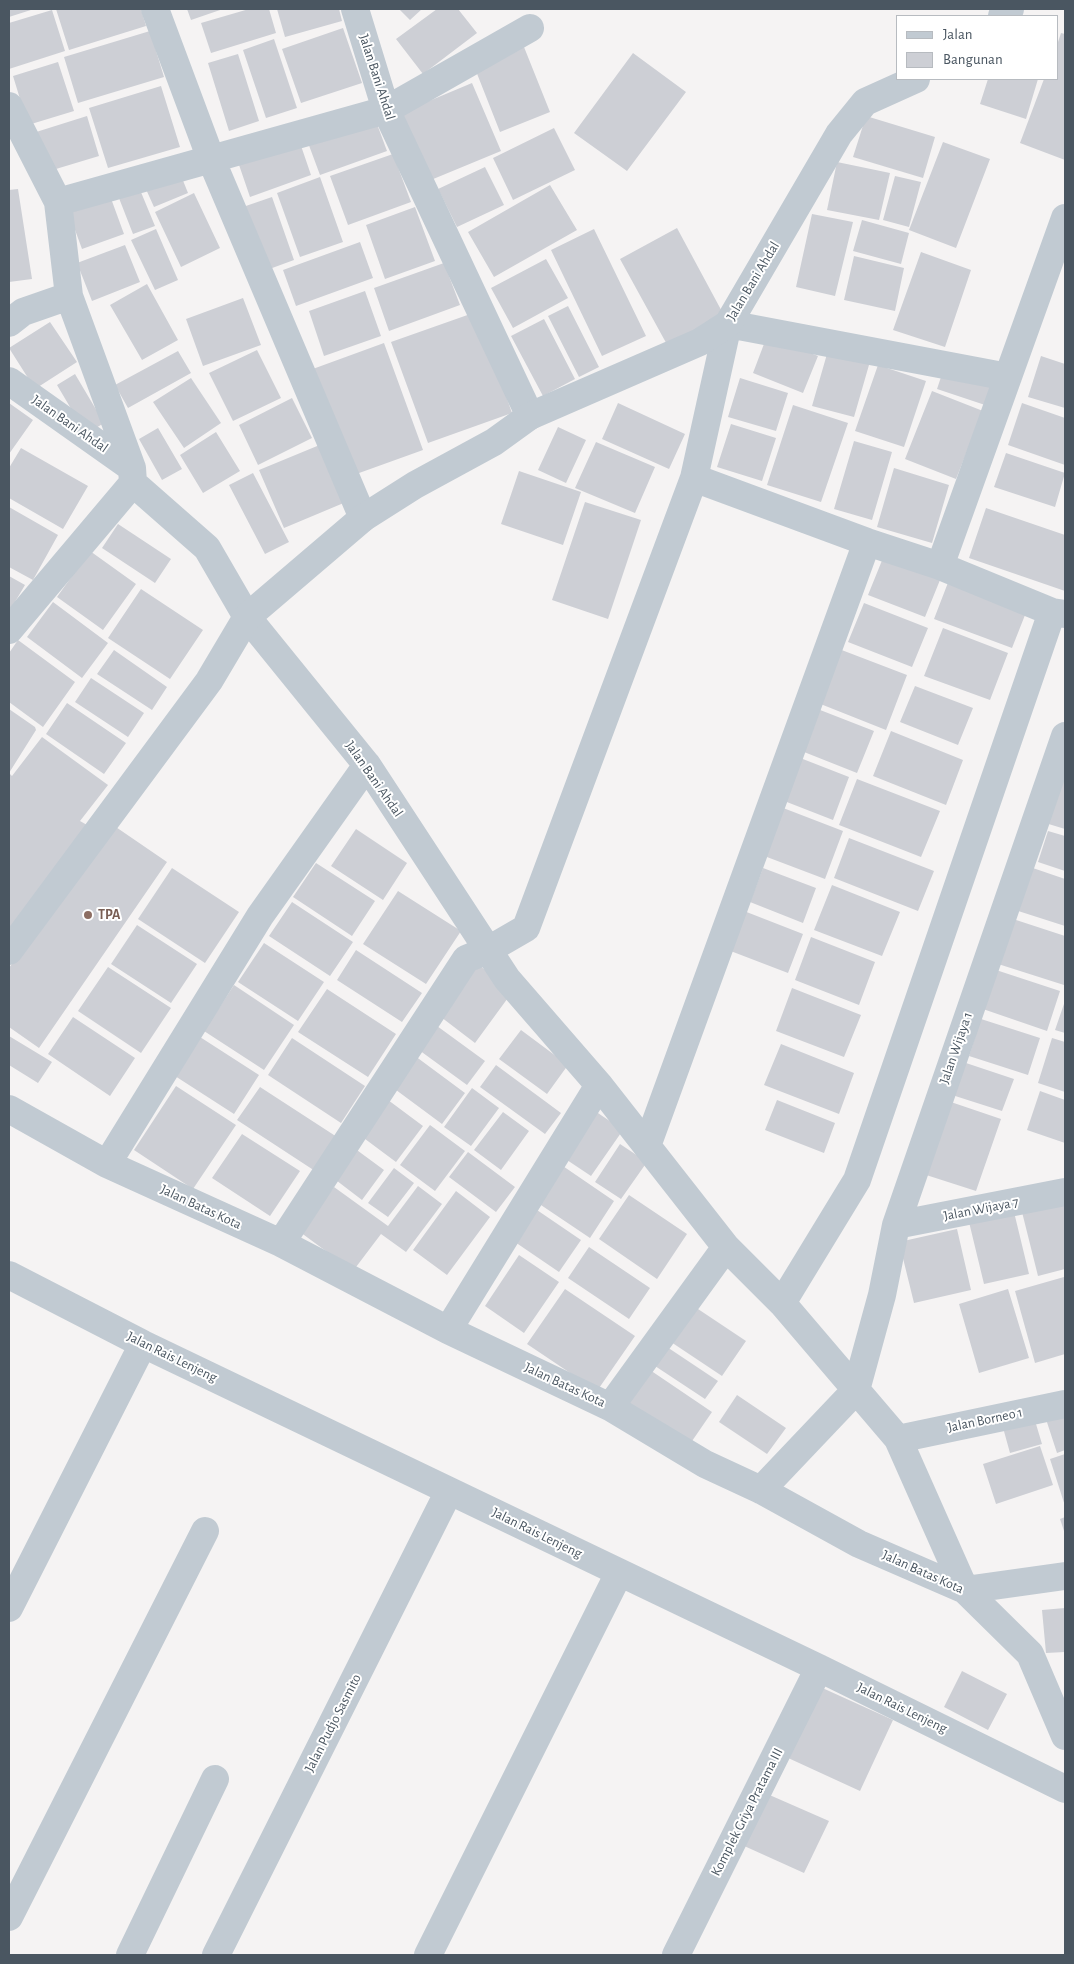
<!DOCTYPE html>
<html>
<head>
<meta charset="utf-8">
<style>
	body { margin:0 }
	#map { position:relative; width:1074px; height:1964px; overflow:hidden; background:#f5f3f3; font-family:"Alegreya Sans",sans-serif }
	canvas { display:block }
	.frame { position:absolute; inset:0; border:10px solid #4a5661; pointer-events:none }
	.legend { position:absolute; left:896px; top:15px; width:162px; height:65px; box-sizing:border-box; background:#fff; border:1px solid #b7bbc0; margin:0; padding:6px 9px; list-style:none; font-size:15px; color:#4a5661 }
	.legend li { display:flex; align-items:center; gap:10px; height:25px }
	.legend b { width:25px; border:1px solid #b7bbc0 }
</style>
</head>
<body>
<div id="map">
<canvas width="1074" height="1964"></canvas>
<div class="frame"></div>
<ul class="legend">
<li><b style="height:6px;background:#c1cad2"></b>Jalan</li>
<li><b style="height:14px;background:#cdcfd5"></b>Bangunan</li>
</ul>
</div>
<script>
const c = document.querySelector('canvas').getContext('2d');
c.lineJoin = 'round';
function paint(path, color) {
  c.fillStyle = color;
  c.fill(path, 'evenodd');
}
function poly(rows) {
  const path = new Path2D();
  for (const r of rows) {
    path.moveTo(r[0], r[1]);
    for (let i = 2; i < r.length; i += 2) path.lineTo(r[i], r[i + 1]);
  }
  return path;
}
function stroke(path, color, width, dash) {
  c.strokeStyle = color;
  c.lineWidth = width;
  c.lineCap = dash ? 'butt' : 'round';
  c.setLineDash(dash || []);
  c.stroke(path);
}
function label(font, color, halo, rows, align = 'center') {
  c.font = font + ' "Alegreya Sans",sans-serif';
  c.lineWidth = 4;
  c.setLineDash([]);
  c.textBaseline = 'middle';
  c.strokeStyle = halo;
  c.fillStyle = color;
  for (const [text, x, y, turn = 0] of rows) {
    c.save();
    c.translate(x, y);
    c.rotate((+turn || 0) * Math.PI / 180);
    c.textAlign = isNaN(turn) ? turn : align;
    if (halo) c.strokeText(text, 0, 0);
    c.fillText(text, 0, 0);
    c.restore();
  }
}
const building = poly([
	[9,9,34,9,9,17],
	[56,9,141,9,146,26,69,50],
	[187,9,223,9,191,20],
	[249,9,269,9,276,33,211,53,201,23],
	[277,9,339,9,342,21,285,37],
	[399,9,422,9,410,20],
	[437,9,458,9,477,33,423,74,396,39],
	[52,10,65,51,9,69,9,23],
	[343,28,362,83,301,103,282,49],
	[150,31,164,77,78,103,64,57],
	[1061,33,1065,34,1065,160,1020,143,1044,79,1058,79,1058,42],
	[274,39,297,108,266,118,243,50],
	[524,47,550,112,500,132,474,66],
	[633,53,686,92,627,171,574,133],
	[238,54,259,121,229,131,208,63],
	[58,62,74,111,28,125,13,76],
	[988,79,1038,79,1026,119,980,104],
	[472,83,501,151,426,182,398,114],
	[161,86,180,147,108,168,89,108],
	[87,116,99,156,46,172,33,133],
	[374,116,387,151,320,175,307,140],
	[866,116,935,137,923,178,853,157],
	[554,128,575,170,513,200,493,158],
	[298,137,311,175,250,197,237,159],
	[943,142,990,159,956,248,909,230],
	[393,154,411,202,348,225,330,176],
	[837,162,890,173,879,220,827,210],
	[485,167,504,205,457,227,438,189],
	[180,173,188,193,154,207,145,187],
	[895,176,921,182,909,227,883,220],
	[320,177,343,242,300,257,277,193],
	[138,185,155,226,133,234,117,193],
	[550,185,577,230,494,277,468,232],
	[18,189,32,279,9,282,9,190],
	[109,193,124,234,82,249,67,208],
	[194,193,220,248,181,267,155,212],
	[272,197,294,260,264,271,240,208],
	[415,207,435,261,385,279,366,225],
	[812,214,853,222,835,296,796,287],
	[862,220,909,233,901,264,853,251],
	[677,228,726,319,670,350,620,259],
	[156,229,178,280,155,290,131,240],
	[594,229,646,336,602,356,551,250],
	[360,242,373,278,296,306,283,270],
	[125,245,140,282,92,301,77,263],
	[921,252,971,270,945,347,893,330],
	[854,256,904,268,895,311,844,300],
	[546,259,568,298,513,328,491,288],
	[444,263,460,305,389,331,374,288],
	[147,284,178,340,142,360,110,305],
	[365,291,381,336,324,356,309,311],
	[243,298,261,345,203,366,186,319],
	[568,306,599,367,579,377,548,316],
	[476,312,512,413,428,443,391,342],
	[544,319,575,379,543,396,511,336],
	[50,322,77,362,35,389,9,348],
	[767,336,818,356,803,393,753,373],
	[384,343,423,450,348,477,310,370],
	[829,347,871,358,854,417,812,406],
	[257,350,281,398,233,421,209,373],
	[178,351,191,373,128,408,115,385],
	[1041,356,1065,364,1065,408,1028,397],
	[878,365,926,381,904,447,855,431],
	[944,368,991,384,985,405,937,389],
	[75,374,104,423,86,434,57,385],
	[191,378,221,423,184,448,153,402],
	[740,378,788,393,776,431,728,417],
	[932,391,983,411,956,479,905,459],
	[292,398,312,438,258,465,239,425],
	[9,403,33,420,9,454],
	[618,403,685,434,669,469,602,439],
	[1022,403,1065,418,1065,465,1008,445],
	[793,405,848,423,821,502,767,485],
	[731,424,776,438,762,481,717,467],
	[558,427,586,440,566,483,538,470],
	[158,428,182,469,162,480,139,439],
	[216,432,240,471,203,493,180,455],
	[854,441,892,452,872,520,834,509],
	[596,442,655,467,635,513,575,488],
	[322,444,346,502,284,528,259,470],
	[21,448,88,486,63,529,9,498,9,468],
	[1006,453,1065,473,1055,507,994,487],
	[894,468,949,485,932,543,877,527],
	[519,471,581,492,563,545,501,524],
	[253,473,289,542,265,554,229,485],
	[585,502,641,520,608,619,552,600],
	[9,507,58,535,33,580,9,567],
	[986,508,1065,535,1065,591,969,558],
	[118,524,171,559,155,583,102,548],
	[90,551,136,584,103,630,57,597],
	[883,558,940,580,925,617,868,595],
	[9,576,25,585,9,612],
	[949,580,1027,610,1012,648,934,619],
	[141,589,203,630,170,679,108,638],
	[53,602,108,643,82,678,27,637],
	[864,603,928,628,912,667,848,642],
	[943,628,1008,653,990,700,924,676],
	[18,640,75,682,43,727,9,702,9,653],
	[839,649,907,675,886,730,818,703],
	[114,650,167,687,152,710,97,674],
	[91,678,144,713,128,737,75,702],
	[915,686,973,708,958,745,900,722],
	[67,703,126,743,104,774,46,734],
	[815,708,874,731,857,773,799,750],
	[9,709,35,727,36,730,9,773],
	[891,731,963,760,946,805,873,776],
	[42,737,108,785,80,821,87,825,9,931,9,773,12,776],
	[790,754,849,777,833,820,774,797],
	[1065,773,1065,829,1042,822],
	[857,779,940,811,921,857,839,825],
	[778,806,843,831,825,879,759,854],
	[110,823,167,862,39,1048,9,1027,9,968],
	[356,829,407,863,383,900,331,866],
	[1048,831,1065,836,1065,871,1038,862],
	[849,838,934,871,918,911,834,878],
	[316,863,375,901,352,936,293,897],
	[1027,866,1065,879,1065,926,1012,909],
	[172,868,239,912,205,963,138,919],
	[763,868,816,888,803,923,750,902],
	[832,885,900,912,882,956,814,930],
	[398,891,461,931,426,984,363,944],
	[292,902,353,942,330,976,269,936],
	[744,911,803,934,788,973,728,950],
	[1010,918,1065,936,1064,985,995,963],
	[137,925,197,964,171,1003,111,964],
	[811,937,875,962,859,1005,795,980],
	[264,943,324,982,298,1021,238,982],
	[356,950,422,993,402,1022,337,980],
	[476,963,513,991,475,1043,437,1014],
	[108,967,171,1008,141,1053,78,1011],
	[993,969,1060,991,1047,1031,980,1008],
	[234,985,294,1025,264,1070,204,1031],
	[792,988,861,1015,844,1057,776,1031],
	[327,989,396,1034,368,1077,298,1032],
	[1065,1001,1065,1033,1055,1030],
	[73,1017,135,1058,110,1096,48,1054],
	[981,1019,1040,1038,1028,1075,969,1056],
	[437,1026,485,1061,467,1085,419,1050],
	[521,1030,568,1065,547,1094,499,1059],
	[9,1036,52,1062,38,1083,9,1065],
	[200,1037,259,1075,234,1114,175,1076],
	[292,1038,365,1086,341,1123,268,1075],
	[1052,1038,1065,1042,1065,1092,1038,1083],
	[781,1044,854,1073,839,1114,764,1085],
	[411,1053,465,1093,442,1124,388,1084],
	[960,1061,1014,1079,1002,1111,949,1094],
	[496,1065,561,1113,545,1134,480,1087],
	[176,1086,236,1125,193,1189,134,1150],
	[260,1087,337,1137,315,1171,237,1120],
	[472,1088,499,1108,471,1146,444,1127],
	[1040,1091,1065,1100,1065,1143,1027,1130],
	[384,1097,423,1126,396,1162,357,1133],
	[777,1100,835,1123,824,1153,765,1130],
	[945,1100,1001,1119,976,1191,920,1173],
	[592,1109,623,1130,591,1176,561,1156],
	[503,1112,529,1131,501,1170,474,1150],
	[430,1125,465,1151,435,1191,400,1165],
	[242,1134,300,1171,270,1216,212,1178],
	[620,1144,647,1162,621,1199,595,1182],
	[350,1145,384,1170,362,1200,328,1174],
	[468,1152,515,1187,496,1212,449,1177],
	[557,1162,614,1201,590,1238,532,1199],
	[394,1168,414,1183,388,1217,368,1203],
	[418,1186,442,1204,406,1252,381,1234,353,1271,300,1232,334,1187,388,1226],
	[456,1191,490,1217,447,1275,413,1250],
	[629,1195,687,1234,657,1279,599,1239],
	[1065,1197,1065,1269,1038,1276,1021,1208],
	[534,1208,581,1240,559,1272,512,1240],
	[1014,1212,1029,1274,984,1284,969,1222],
	[957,1229,971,1290,914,1303,899,1242],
	[589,1247,650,1288,629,1319,568,1278],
	[519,1255,559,1282,524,1333,485,1306],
	[1064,1277,1065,1354,1035,1363,1015,1291],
	[565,1289,635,1336,597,1391,527,1344],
	[1008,1289,1029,1358,979,1373,959,1304],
	[692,1305,746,1341,722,1376,668,1340],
	[664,1345,718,1381,705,1399,652,1364],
	[647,1368,712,1412,690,1444,624,1400],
	[737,1395,786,1428,767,1454,719,1422],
	[1065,1407,1065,1450,1057,1453,1044,1413],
	[1033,1414,1042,1444,1010,1453,1002,1424],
	[1040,1446,1053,1485,996,1504,983,1464],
	[1065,1454,1065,1506,1050,1459],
	[1065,1517,1065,1534,1060,1519],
	[1065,1608,1065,1652,1046,1653,1042,1610],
	[962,1671,1007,1694,988,1730,944,1707],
	[818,1686,893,1720,860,1791,786,1757],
	[765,1793,829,1821,804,1873,742,1845]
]);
const minor = poly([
	[155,9,211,159,363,518],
	[355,9,386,110,530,416],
	[9,106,58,202,69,296,132,468,133,483,207,548,247,617,367,765,507,979,599,1085,726,1247,782,1303,898,1439,1065,1404],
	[58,202,386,110,530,28],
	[9,323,23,312,69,296],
	[9,381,132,468],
	[694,478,867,542,940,566,1052,612,1065,614],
	[940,566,1065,218],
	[9,630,133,483],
	[9,1109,107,1164,281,1243,448,1330,610,1407,705,1464,761,1490,859,1544,965,1590,1030,1654,1065,1736],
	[647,1146,867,542],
	[107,1164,260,916,367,765],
	[896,1225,1065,1192],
	[281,1243,466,959,488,950,526,928,694,478,728,324,1008,377],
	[9,1275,143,1344,819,1668,1065,1789],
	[782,1303,857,1180,1052,612],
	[448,1330,599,1085],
	[610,1407,726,1247],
	[898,1439,965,1590,1065,1576],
	[761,1490,856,1390,882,1295,896,1225,1065,736],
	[9,1608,143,1344],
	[9,1917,205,1531],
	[130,1955,215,1779],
	[216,1955,449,1491],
	[428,1955,619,1573],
	[676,1955,819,1668]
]);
const tertiary = poly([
	[1002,16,1010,9],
	[9,951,209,681,247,617,363,518,415,485,494,442,530,416,700,342,728,324,839,134,865,102,916,79]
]);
const markers = [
	[88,915,5,"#8d6e63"]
];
const streetNames = [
	["Jalan Bani Ahdal",377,77,72],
	["Jalan Bani Ahdal",753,281,-59],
	["Jalan Bani Ahdal",70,424,35],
	["Jalan Bani Ahdal",374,779,55],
	["Jalan Wijaya 1",956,1048,-71],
	["Jalan Batas Kota",201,1207,25],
	["Jalan Wijaya 7",981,1209,-11],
	["Jalan Rais Lenjeng",172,1357,26],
	["Jalan Batas Kota",565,1385,25],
	["Jalan Borneo 1",985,1420,-12],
	["Jalan Rais Lenjeng",537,1533,26],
	["Jalan Batas Kota",923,1572,24],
	["Jalan Rais Lenjeng",902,1708,26],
	["Jalan Pudjo Sasmito",333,1723,-63],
	["Komplek Griya Pratama III",747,1812,-63]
];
const educationNames = [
	["TPA",98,915]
];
paint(building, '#cdcfd5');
stroke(minor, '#c1cad2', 28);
stroke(tertiary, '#c1cad2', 28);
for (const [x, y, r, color] of markers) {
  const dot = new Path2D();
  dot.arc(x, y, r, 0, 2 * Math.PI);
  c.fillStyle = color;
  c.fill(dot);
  stroke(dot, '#fff', 2);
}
label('14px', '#4a5661', '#fff', streetNames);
label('bold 14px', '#785e54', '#fff', educationNames, 'left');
</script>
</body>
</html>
